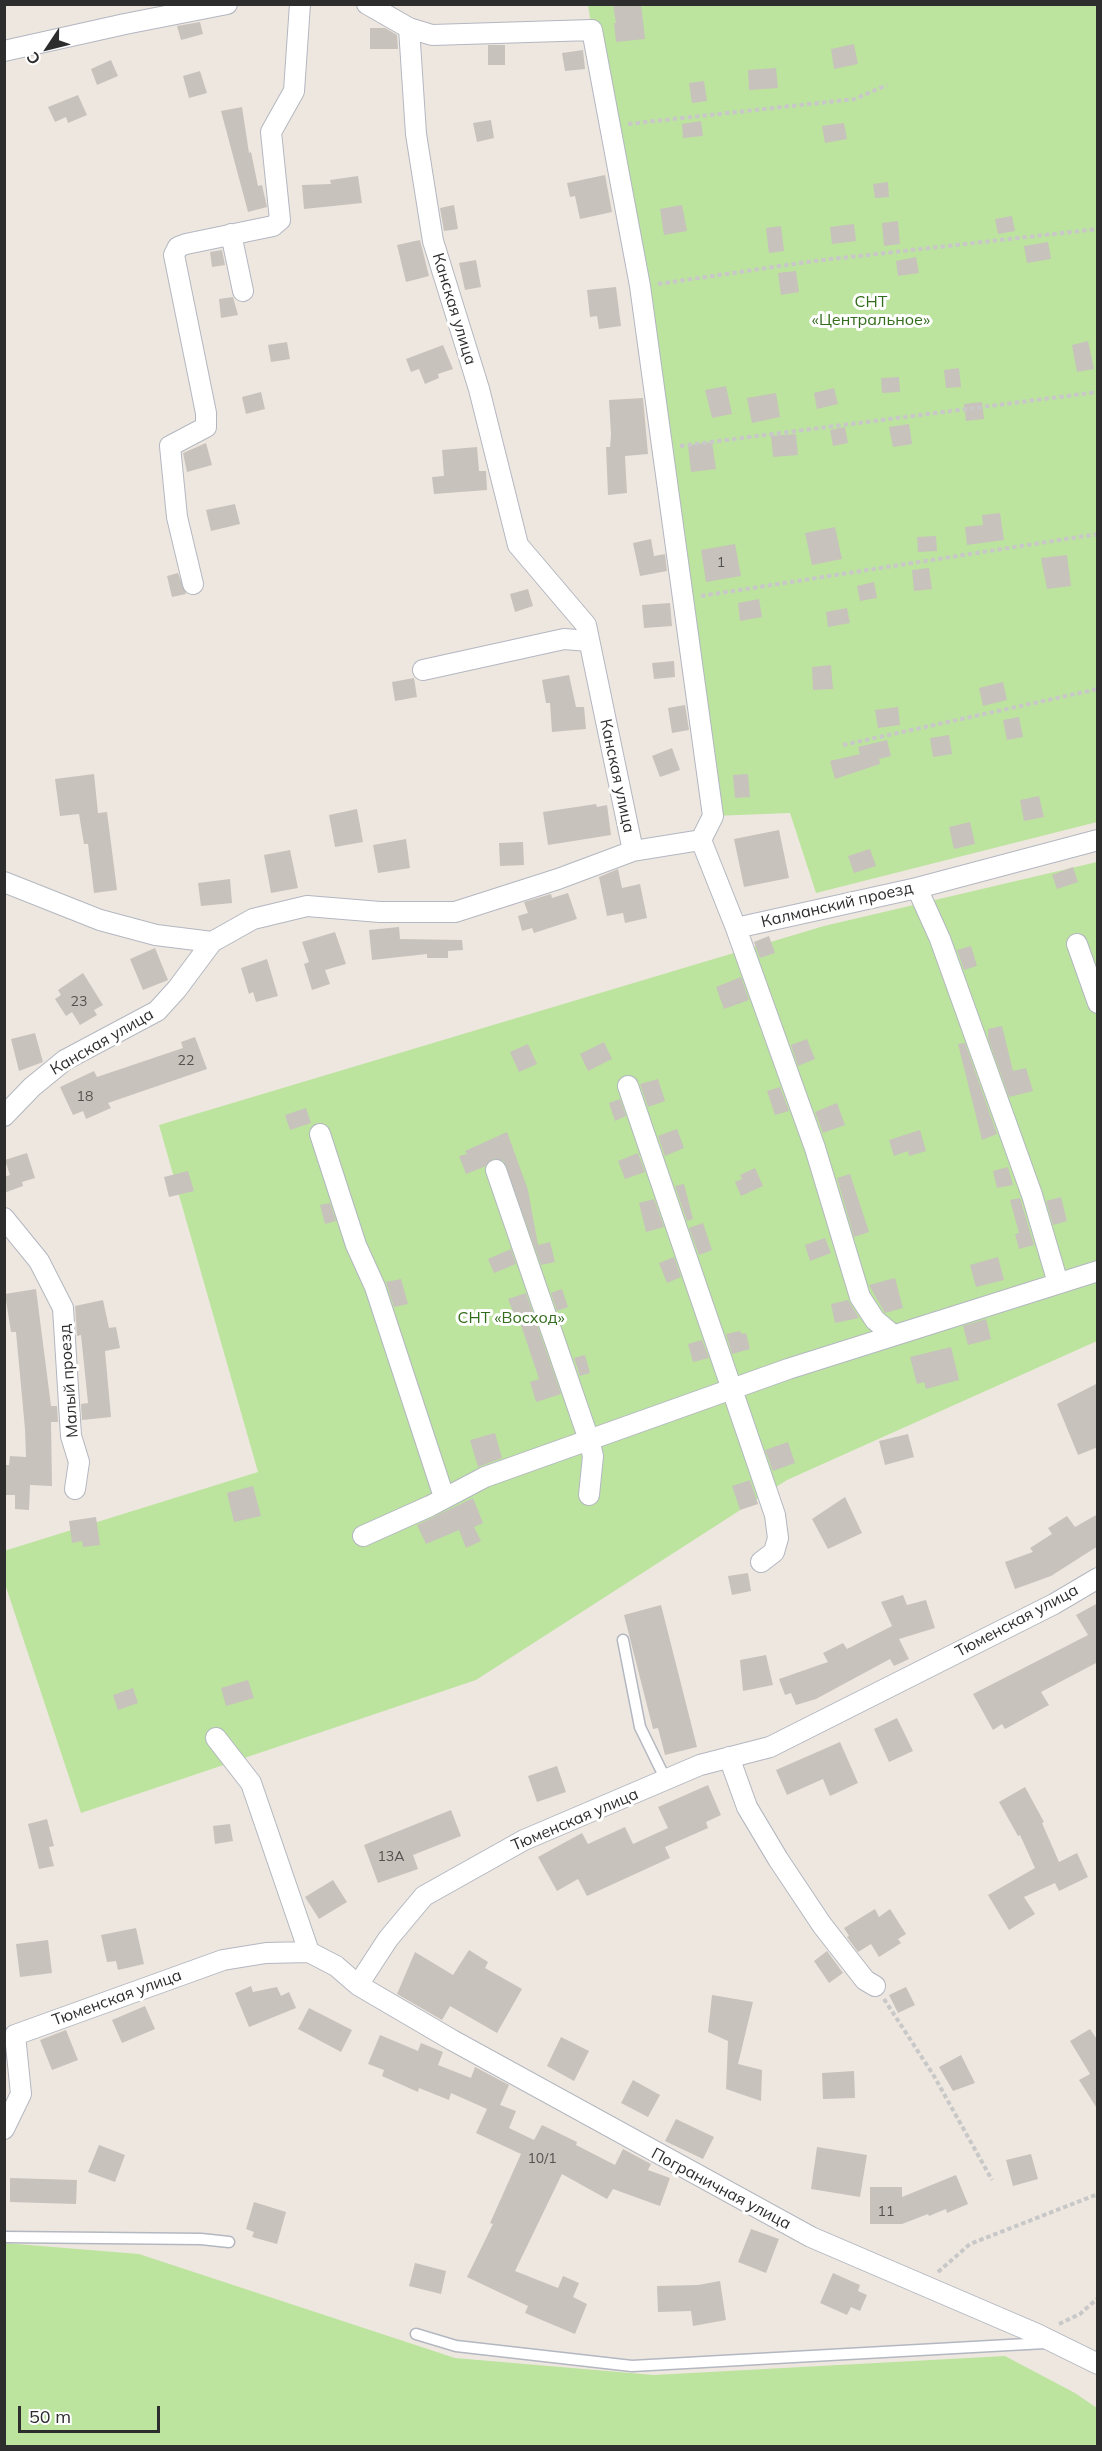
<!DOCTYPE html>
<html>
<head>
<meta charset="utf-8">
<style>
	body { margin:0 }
	#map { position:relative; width:1102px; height:2451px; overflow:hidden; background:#eee7e0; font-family:Mulish,sans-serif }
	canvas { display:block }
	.frame { position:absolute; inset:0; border:6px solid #2d2d2d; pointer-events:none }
	.north { position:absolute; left:18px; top:18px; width:60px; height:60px; -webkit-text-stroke:4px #fff; paint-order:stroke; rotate:235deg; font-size:16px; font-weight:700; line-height:24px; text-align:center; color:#2d2d2d }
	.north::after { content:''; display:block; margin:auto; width:21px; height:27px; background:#2d2d2d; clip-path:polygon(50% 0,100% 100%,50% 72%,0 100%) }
	.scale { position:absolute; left:18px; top:2406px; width:142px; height:27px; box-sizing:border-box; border:3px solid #2d2d2d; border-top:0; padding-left:8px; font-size:18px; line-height:21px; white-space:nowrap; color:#2d2d2d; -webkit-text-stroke:4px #fff; paint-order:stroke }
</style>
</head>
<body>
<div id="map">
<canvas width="1102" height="2451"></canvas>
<div class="frame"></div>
<div class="north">С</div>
<div class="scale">50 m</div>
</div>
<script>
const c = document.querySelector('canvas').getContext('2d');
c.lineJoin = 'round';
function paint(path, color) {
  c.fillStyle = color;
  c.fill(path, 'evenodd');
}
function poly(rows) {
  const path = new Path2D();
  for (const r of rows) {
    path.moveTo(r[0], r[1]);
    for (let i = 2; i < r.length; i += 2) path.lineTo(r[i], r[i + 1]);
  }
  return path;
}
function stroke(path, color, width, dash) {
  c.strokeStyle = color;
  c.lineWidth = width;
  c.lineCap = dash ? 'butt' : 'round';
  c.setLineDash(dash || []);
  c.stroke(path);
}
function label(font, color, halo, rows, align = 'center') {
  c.font = font + ' Mulish,sans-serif';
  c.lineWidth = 6;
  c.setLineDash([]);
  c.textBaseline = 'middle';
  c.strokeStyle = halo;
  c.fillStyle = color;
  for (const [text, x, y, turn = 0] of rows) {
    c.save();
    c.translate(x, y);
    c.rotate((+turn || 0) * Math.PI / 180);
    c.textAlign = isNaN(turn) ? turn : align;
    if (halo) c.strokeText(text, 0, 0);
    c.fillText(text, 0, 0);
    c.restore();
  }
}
const green = poly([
	[588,5,1097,5,1097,822,816,893,790,813,713,816],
	[1097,862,1097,1341,787,1480,476,1680,81,1813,5,1584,4,1551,258,1472,159,1125,824,926],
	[4,2243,139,2254,455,2358,654,2375,1005,2356,1075,2393,1097,2408,1097,2446,5,2446]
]);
const building = poly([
	[613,4,641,4,645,39,616,42,614,23,616,23],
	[200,22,203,34,181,40,177,26],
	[370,28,385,28,397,35,398,49,370,49],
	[854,44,858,64,834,69,831,49],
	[488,45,505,45,505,65,488,65],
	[583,50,585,69,565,71,562,53],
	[111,60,118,76,97,85,91,69],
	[776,68,778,88,749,90,748,70],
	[200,71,207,93,189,98,183,76],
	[704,81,707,101,692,103,689,83],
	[78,95,87,115,68,123,66,117,55,122,48,107],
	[242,107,249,153,251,152,258,186,262,185,267,207,248,212,221,111],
	[491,120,494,138,477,142,473,123],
	[701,121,703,136,683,138,682,124],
	[844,123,847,139,825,143,822,126],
	[605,175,612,212,580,219,575,196,570,197,567,183],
	[358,176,362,203,304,209,302,185,331,184,330,180],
	[888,182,889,197,875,198,873,184],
	[454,205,458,229,444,231,440,208],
	[682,205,687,231,664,235,660,209],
	[1012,216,1015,231,998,234,995,219],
	[898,221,900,244,884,246,882,223],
	[854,224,856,241,832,244,830,227],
	[781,226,784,251,769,253,766,228],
	[420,240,429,276,406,282,397,245],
	[1048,242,1051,259,1027,263,1024,246],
	[222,250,225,265,212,267,210,252],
	[916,257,919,273,898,276,896,261],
	[476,260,481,287,465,290,459,263],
	[796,271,799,292,781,295,778,273],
	[616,287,621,326,599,329,597,316,590,317,587,290],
	[233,297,238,315,221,318,219,299],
	[1088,341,1094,369,1077,372,1072,345],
	[287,342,290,359,271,362,268,345],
	[443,345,453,369,438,374,439,378,425,384,419,369,411,372,406,359],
	[959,368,961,387,946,388,944,370],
	[899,377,900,392,882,393,881,378],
	[726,386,732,414,712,418,705,390],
	[834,388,838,404,817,409,814,393],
	[261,392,265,409,246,414,242,397],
	[776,393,780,417,752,423,747,398],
	[643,398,648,454,625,456,627,493,608,495,606,447,610,447,611,434,609,400],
	[982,402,984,419,966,421,964,404],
	[909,424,912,444,893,447,889,427],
	[845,427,848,443,833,446,830,430],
	[796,434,798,455,773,457,771,436],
	[712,442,716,469,691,472,688,445],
	[206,443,212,465,187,472,183,453],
	[477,447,479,471,486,471,487,490,434,494,432,477,444,476,442,450],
	[235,504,240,524,211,531,206,510],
	[1000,513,1004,540,967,545,965,527,983,525,982,515],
	[835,527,842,559,812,565,805,533],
	[936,536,937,551,918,552,917,537],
	[651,539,654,556,665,554,667,571,640,576,633,543],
	[735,544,741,576,706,582,701,550],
	[1067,555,1071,586,1047,589,1041,558],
	[929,568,932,589,914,591,912,570],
	[178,573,186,594,172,597,167,576],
	[874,582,877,598,860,601,857,586],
	[528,589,533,606,515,612,510,594],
	[759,599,762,617,740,621,738,603],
	[670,603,672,626,644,628,642,605],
	[847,608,850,623,828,627,826,612],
	[674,661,675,677,654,679,652,663],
	[831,665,833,689,813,690,812,667],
	[569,675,576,707,584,707,586,729,552,732,550,703,546,703,542,680],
	[414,678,417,697,395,701,392,682],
	[1003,682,1007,700,983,706,979,688],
	[685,705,689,730,672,733,668,708],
	[898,707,900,725,878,728,875,710],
	[1019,717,1023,737,1007,740,1003,720],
	[949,735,952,754,933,757,930,738],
	[887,740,891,756,879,759,880,764,835,779,830,761,860,754,858,747],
	[672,748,680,770,660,777,652,756],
	[94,774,98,813,107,812,117,890,94,893,88,844,84,844,79,814,60,816,55,779],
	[748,774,750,797,735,798,733,775],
	[1039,796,1044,817,1024,821,1020,800],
	[596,804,597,807,607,805,611,835,548,845,543,812],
	[357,809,363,842,335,847,329,815],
	[970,822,975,844,954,849,949,827],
	[779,830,789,878,744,887,734,839],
	[406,839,410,868,378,873,373,845],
	[523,842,524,865,500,866,499,843],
	[870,849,876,866,854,873,848,856],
	[290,850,298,888,271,893,264,855],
	[1073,867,1078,882,1057,889,1052,875],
	[618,869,622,888,640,884,647,918,625,923,623,913,607,916,599,877],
	[230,879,232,903,201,906,198,883],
	[568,893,577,919,534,933,532,928,522,931,518,916,528,913,524,902,551,894,552,898],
	[399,927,400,939,462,940,463,950,448,951,448,958,427,958,427,954,372,960,369,930],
	[335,932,346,964,325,970,330,984,312,990,304,964,309,962,302,942],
	[769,936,775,953,760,958,754,942],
	[971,946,977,966,964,970,957,950],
	[155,948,168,980,143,990,130,959],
	[267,959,278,996,256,1002,253,992,249,994,241,968],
	[83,973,103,1005,94,1010,97,1015,80,1025,72,1012,66,1016,55,999,61,995,58,990],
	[741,977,749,1000,724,1009,716,987],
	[1002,1026,1013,1071,1026,1068,1033,1091,1009,1097,988,1038,988,1029],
	[35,1033,43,1062,19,1071,11,1039],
	[195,1037,207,1069,108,1103,111,1108,86,1119,83,1111,73,1115,60,1087,94,1071,97,1077,183,1048,181,1042],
	[807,1039,815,1059,798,1066,791,1045],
	[604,1042,612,1059,588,1071,580,1054],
	[965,1043,997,1134,982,1140,958,1044],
	[528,1044,537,1064,519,1072,510,1052],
	[658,1079,665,1101,648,1107,640,1084],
	[780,1087,789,1111,775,1115,767,1091],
	[620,1099,626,1116,615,1121,609,1103],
	[837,1103,845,1125,823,1133,815,1112],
	[306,1108,311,1123,290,1130,285,1115],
	[677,1129,684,1148,665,1156,658,1136],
	[920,1130,926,1151,909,1156,908,1151,894,1156,889,1140],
	[507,1132,528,1190,538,1245,550,1242,555,1262,541,1265,504,1161,493,1159,484,1167,466,1174,459,1156,467,1154,465,1151],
	[27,1153,35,1178,22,1182,23,1186,4,1193,4,1177,10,1175,5,1160],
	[638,1153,645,1172,625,1179,618,1161],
	[1008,1167,1013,1185,997,1188,993,1171],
	[755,1168,763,1186,741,1196,735,1182,742,1179,740,1175],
	[188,1171,194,1191,169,1197,164,1177],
	[850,1174,869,1232,854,1237,837,1178],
	[684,1184,693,1219,687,1221,675,1186],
	[1061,1197,1067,1221,1053,1225,1046,1201],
	[1020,1198,1034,1245,1019,1249,1015,1234,1019,1233,1010,1200],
	[654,1199,664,1227,646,1232,639,1203],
	[330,1203,336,1221,325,1224,320,1205],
	[703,1223,712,1250,699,1255,689,1228],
	[825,1238,831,1253,810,1261,805,1245],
	[511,1249,516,1264,494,1273,488,1259],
	[674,1257,681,1277,667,1283,659,1263],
	[998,1257,1004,1280,976,1287,970,1265],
	[895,1278,903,1308,885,1313,869,1285],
	[401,1279,408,1304,394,1307,386,1282],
	[36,1289,51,1406,57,1406,58,1422,51,1422,52,1486,30,1485,29,1510,15,1509,15,1495,4,1495,4,1465,9,1465,10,1456,26,1457,25,1429,16,1332,11,1332,5,1294],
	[562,1289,568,1307,557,1311,551,1293],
	[526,1293,561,1394,536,1402,530,1382,539,1379,517,1313,514,1314,508,1299],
	[103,1300,109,1328,116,1327,120,1348,105,1351,111,1417,82,1420,81,1404,88,1403,81,1335,77,1336,75,1306],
	[848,1300,859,1318,835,1323,831,1304],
	[986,1319,991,1339,968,1345,963,1326],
	[740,1331,742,1334,746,1333,750,1349,732,1354,726,1334],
	[702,1340,709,1358,693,1362,688,1344],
	[951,1347,959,1380,926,1389,924,1382,917,1384,910,1357],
	[585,1355,590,1373,580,1376,574,1358],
	[1098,1383,1098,1447,1078,1455,1057,1404],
	[495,1433,502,1458,478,1467,470,1440],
	[908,1434,914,1457,885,1465,879,1441],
	[788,1442,795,1463,773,1471,765,1450],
	[750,1480,758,1504,740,1510,732,1486],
	[253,1486,261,1516,234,1522,227,1493],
	[845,1497,862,1533,828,1549,812,1519],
	[473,1498,483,1523,474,1527,481,1541,466,1548,459,1530,426,1544,417,1525],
	[1098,1514,1098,1546,1051,1576,1015,1589,1005,1562,1033,1552,1030,1548,1052,1534,1048,1528,1067,1516,1075,1527],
	[96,1517,100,1545,83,1547,82,1541,72,1543,69,1521],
	[748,1573,751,1591,732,1595,728,1576],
	[903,1595,907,1605,926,1600,935,1628,899,1639,909,1659,894,1666,890,1659,816,1699,796,1705,791,1693,785,1695,779,1679,828,1662,823,1653,843,1643,847,1649,892,1626,881,1602],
	[1098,1603,1098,1662,1041,1692,1049,1705,1005,1729,1002,1724,993,1730,973,1694,1088,1635,1076,1615],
	[661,1605,697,1747,665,1755,658,1728,653,1729,624,1615],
	[766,1655,773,1685,743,1691,740,1660],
	[248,1680,254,1698,226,1706,221,1688],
	[133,1688,138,1703,118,1710,113,1695],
	[897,1718,913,1751,889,1762,874,1729],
	[840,1742,858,1783,830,1796,823,1779,787,1795,776,1770],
	[557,1766,566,1792,537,1802,528,1776],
	[708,1785,721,1815,706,1822,708,1828,665,1847,670,1858,587,1896,578,1879,557,1891,538,1857,582,1833,588,1844,625,1827,633,1844,668,1828,658,1807],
	[1025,1787,1044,1822,1042,1823,1059,1862,1077,1853,1088,1877,1059,1891,1055,1883,1024,1897,1035,1914,1009,1930,988,1895,1035,1868,1020,1835,1018,1836,999,1802],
	[451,1810,461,1836,413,1855,418,1869,378,1883,364,1845],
	[47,1819,54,1846,49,1847,54,1866,39,1869,28,1824],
	[230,1824,233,1841,215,1844,213,1826],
	[333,1880,347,1902,319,1919,305,1897],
	[875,1909,879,1917,890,1909,906,1934,898,1939,901,1943,879,1957,871,1944,858,1952,847,1937,849,1936,844,1928],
	[136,1928,144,1964,118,1970,116,1961,107,1962,101,1935],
	[48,1940,52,1973,20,1977,16,1944],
	[469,1950,488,1962,485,1968,522,1989,497,2033,450,2006,442,2020,397,1994,415,1952,453,1975],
	[827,1951,843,1973,829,1983,814,1961],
	[251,1986,253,1992,277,1987,281,1996,289,1992,296,2008,249,2027,235,1993],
	[906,1987,915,2005,898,2013,889,1995],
	[712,1995,753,2002,738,2064,762,2070,761,2101,726,2089,728,2041,708,2032],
	[145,2006,155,2029,122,2043,112,2020],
	[309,2008,352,2030,341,2052,298,2029],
	[1090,2029,1098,2041,1098,2110,1079,2080,1090,2074,1070,2041],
	[66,2030,78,2060,52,2070,40,2040],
	[380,2035,418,2051,421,2043,443,2052,438,2065,471,2078,475,2067,509,2085,500,2105,516,2111,509,2128,534,2140,542,2125,577,2142,576,2145,615,2165,623,2149,651,2164,648,2170,670,2178,660,2206,613,2189,607,2199,562,2174,515,2271,558,2288,563,2276,579,2283,573,2297,587,2304,575,2334,525,2313,528,2306,467,2277,493,2224,490,2223,521,2154,476,2133,487,2109,451,2093,449,2100,419,2088,418,2092,382,2076,384,2070,368,2064],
	[561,2037,589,2051,574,2081,547,2066],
	[961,2055,975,2083,953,2091,939,2067],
	[854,2071,855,2098,823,2099,822,2073],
	[633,2080,660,2095,648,2117,621,2103],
	[676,2119,714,2137,703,2159,665,2141],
	[99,2145,125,2155,115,2182,88,2172],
	[817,2147,867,2155,860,2197,811,2189],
	[1031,2154,1038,2179,1013,2186,1006,2160],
	[956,2175,968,2204,947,2213,946,2209,929,2216,928,2214,902,2224,870,2224,870,2187,902,2187,902,2197],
	[10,2178,77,2180,76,2204,10,2202],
	[254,2202,286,2212,277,2244,252,2237,254,2232,246,2229],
	[751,2229,779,2239,766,2273,738,2262],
	[415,2263,446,2271,441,2294,409,2286],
	[833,2273,860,2285,858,2291,867,2295,860,2311,851,2307,847,2315,820,2303],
	[720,2281,726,2320,693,2326,691,2311,658,2312,657,2286,698,2285]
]);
const path = poly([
	[628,124,855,99,887,85],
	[658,284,814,261,1098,229],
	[680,446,1098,392],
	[701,596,1098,534],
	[843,745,1098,689],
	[884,1999,934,2076,992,2180],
	[938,2272,970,2244,1098,2194],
	[1059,2324,1080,2314,1098,2298]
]);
const lane = poly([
	[623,1640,640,1727,662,1772,661,1782],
	[4,2237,201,2239,229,2242],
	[416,2334,456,2346,632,2366,1045,2343]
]);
const street = poly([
	[367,4,409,28,432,35,592,30,640,286,713,816,701,840],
	[409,28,416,134,433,241,479,389,518,545,586,625,633,851],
	[4,51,125,24,227,4],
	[231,234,243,291],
	[193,584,177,517,170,446,206,427,206,413,174,255,178,247,186,244,273,226,280,220,271,132,294,91,300,4],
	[423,670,564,639,589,641],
	[4,882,100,920,156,935,212,942],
	[917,888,940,939,1032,1195,1058,1283],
	[736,928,815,1148,860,1297,875,1320,893,1335],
	[1077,944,1098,1003],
	[628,1086,775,1515,778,1538,774,1552,761,1562],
	[4,1116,32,1087,65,1060,157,1011,177,989,212,942,253,919,307,906,380,912,455,912,558,879,633,851,701,840,736,928,917,888,1098,840],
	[320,1134,356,1245,375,1287,444,1497],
	[496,1170,589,1440,593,1456,589,1495],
	[4,1218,39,1261,63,1308,71,1436,79,1462,75,1489],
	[363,1536,430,1506,485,1477,788,1369,1098,1271],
	[216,1738,251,1783,309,1952],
	[729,1757,747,1807,778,1859,822,1925,865,1980,875,1986],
	[358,1985,388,1939,424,1896,524,1840,700,1765,770,1747,1054,1604,1098,1578],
	[15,2035,223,1960,266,1953,309,1952,336,1966,358,1985,452,2040,811,2237,1037,2334,1098,2364],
	[4,2129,21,2094,15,2035]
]);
const numberNames = [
	["1",721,563],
	["23",79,1002],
	["22",186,1061],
	["18",85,1097],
	["13А",391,1857],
	["10/1",542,2159],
	["11",886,2212]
];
const parkNames = [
	["СНТ",871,302],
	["«Центральное»",871,320],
	["СНТ «Восход»",511,1318]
];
const streetNames = [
	["Канская улица",454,309,73],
	["Канская улица",617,776,78],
	["Калманский проезд",837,905,-13],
	["Канская улица",102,1042,-30],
	["Малый проезд",69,1381,-94],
	["Тюменская улица",1017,1621,-28],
	["Тюменская улица",575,1820,-23],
	["Тюменская улица",117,1998,-20],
	["Пограничная улица",721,2189,28]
];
paint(green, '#bce49e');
paint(building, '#c7c2bc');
stroke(lane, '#b3b7c0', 13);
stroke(street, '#b3b7c0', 22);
stroke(path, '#c8c8c8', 4, [4.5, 3]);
stroke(lane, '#fff', 10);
stroke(street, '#fff', 20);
label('14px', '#545251', null, numberNames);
label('16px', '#336c1c', '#fff', parkNames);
label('16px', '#2d2d2d', '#fff', streetNames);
</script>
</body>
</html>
